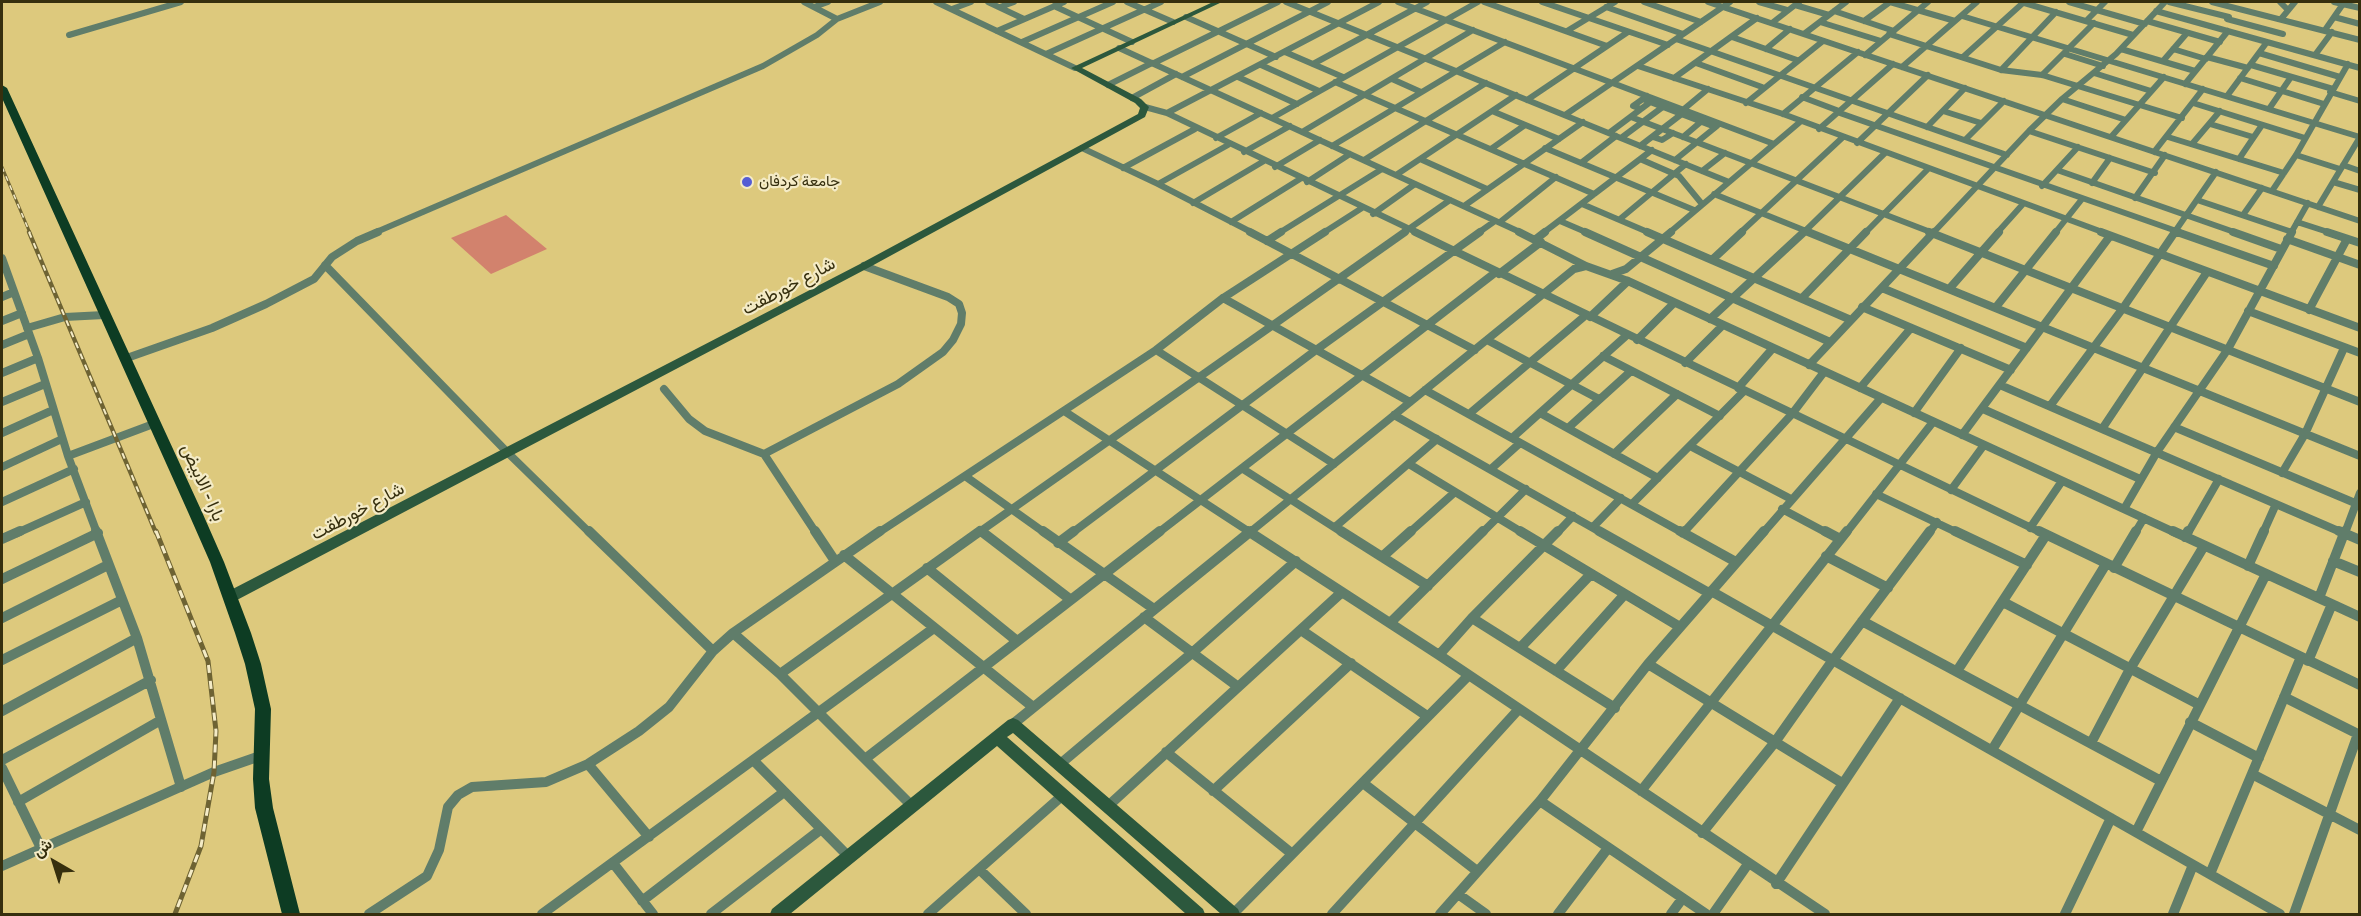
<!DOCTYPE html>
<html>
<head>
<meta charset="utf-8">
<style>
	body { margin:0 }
	#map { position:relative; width:2361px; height:916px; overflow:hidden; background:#ddc97d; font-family:Signika,Vazirmatn,sans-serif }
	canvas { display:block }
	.frame { position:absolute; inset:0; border:3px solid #362f0e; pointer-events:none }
	.north { position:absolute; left:24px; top:832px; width:60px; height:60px; -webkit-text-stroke:4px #f4ebc6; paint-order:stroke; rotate:321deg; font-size:16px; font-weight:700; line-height:24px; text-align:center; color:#362f0e }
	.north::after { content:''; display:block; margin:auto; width:21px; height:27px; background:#362f0e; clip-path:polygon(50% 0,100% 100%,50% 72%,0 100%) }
</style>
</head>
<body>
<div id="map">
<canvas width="2361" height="916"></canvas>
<div class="frame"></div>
<div class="north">ش</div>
</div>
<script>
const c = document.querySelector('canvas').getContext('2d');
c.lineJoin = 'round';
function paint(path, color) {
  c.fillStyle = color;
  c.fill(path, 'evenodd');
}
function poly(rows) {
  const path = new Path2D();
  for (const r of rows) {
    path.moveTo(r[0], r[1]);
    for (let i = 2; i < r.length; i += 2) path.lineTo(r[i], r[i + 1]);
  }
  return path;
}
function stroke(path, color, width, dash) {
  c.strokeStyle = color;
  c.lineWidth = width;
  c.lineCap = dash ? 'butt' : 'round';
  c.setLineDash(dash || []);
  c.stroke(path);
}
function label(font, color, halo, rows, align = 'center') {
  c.font = font + ' Signika,Vazirmatn,sans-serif';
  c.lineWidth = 4.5;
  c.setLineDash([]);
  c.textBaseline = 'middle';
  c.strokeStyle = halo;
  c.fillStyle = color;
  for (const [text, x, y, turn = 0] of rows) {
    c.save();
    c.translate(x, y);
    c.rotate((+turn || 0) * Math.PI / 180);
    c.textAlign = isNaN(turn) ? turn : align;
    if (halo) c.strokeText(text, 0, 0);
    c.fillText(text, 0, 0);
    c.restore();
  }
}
const green = poly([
	[506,215,547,249,491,274,451,238]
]);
const streetFar2 = poly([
	[804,2,837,19],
	[936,2,1075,68],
	[988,2,1024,19],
	[1127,2,1173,22],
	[1286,2,1729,182],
	[1398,2,1774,144],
	[1484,2,1607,46],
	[1542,2,1668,45],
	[1644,2,1701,22],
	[1708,2,2360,221],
	[1759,2,1787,10],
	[1890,2,1955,21],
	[2021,2,2133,35],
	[2069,2,2145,24],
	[2169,2,2229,17],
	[2212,2,2360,40],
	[2280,2,2288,10],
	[2334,2,2360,8],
	[1795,5,1829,15],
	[1054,6,1132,42],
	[814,7,828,2],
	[1000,7,1014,2],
	[1606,7,1683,34],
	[952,9,971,2],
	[1834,11,1894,31],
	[2156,11,2360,68],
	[1962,16,2360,137],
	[1186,17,1276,57],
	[2334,17,2360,24],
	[2227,19,2283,34],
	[2281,19,2295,2],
	[1864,21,1890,2],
	[2086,21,2105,2],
	[2147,21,2220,42],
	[1820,22,1881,41],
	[1772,23,1799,2],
	[2325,30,2343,4],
	[997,31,1064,2],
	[1567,31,1615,2],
	[1804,34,1846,2],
	[1889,34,2001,70,2042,75,2182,118],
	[69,35,181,2],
	[1732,37,1797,60],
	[1676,39,2007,155],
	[1022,42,1113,2],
	[1119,48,1522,233],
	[1766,49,1790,29],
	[2121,49,2195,71],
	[2173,49,2206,59],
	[1285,52,1343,77],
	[2259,53,2340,77],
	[1046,54,1161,2],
	[2065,54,2103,66],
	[1865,55,1928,2],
	[2315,55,2332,32],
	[1963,57,2024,2],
	[2207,57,2248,68],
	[2163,61,2187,33],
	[1154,63,1278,2],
	[1696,63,1762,87],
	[1313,64,1427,2],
	[1261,65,1319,91],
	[2251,65,2333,89],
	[1638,66,1783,114,2105,233],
	[1902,67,1977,2],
	[2001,70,2056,12],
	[2094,73,2151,91],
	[2042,75,2094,23],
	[1182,77,1328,2],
	[1238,77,1297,104],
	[1674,78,1757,18],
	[2240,78,2324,104],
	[1392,79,1421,92],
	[1335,82,1594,194],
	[2185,84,2228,31],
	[1108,85,1152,63],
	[2330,92,2360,101],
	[2227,96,2267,42],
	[1802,97,1839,111],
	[1132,98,1176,74],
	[2062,99,2126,120,2164,77],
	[1527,100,1628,32],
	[1645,100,1715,127],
	[1746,103,1823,41],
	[2193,103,2305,138],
	[1145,107,1167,113,1418,233],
	[1641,109,1633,106,1647,96],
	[1684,109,1708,89],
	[2269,109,2291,77],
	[1492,111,1559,139],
	[1943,111,1981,123],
	[1837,112,2182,233],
	[1167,113,1379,2],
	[1783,114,1858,52],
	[1565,115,1730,2],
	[1631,117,1933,233],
	[1272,118,1478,2],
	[2210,124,2253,137],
	[1927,127,1965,88],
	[1819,129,1893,64],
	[2029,131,2155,173],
	[1302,132,1473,30],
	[1609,133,1653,100],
	[1653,137,1662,140,1673,133],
	[1683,137,1703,120],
	[2111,137,2126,120],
	[2168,137,2284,173],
	[1216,138,1261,113],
	[1621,138,1664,106],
	[1965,140,2004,101],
	[1857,143,1928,75],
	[2192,144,2220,111],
	[1332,146,1505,42],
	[1640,146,1683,113],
	[1082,148,1158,184,1253,233],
	[1545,148,1694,210],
	[1491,149,1525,125],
	[1244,152,1290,126],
	[2154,152,2203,89],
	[2296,155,2340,169],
	[1420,159,1487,189],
	[1640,159,1679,176,1702,204],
	[2239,159,2262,125],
	[1364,160,1486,83],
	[1675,160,1717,126],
	[1581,163,1616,136],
	[2343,165,2360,171],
	[1275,167,1320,140],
	[1123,168,1195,129],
	[2057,170,2237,233],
	[1702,171,1725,153],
	[1396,175,1516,95],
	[1307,182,1350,154],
	[2333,182,2360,190],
	[2092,183,2110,158],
	[1158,184,1228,145],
	[2042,186,2078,147],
	[2272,191,2296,155,2348,64],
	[1714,194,1811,233],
	[2135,198,2165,155],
	[2197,200,2292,232],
	[1193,203,1264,161],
	[1582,204,1650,233],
	[1464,206,1583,122],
	[2318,207,2360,137],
	[1373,214,1415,184],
	[2243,215,2262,188],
	[1620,219,1686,164],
	[1560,221,1588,233],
	[1231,222,1300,179],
	[1500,222,1556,177],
	[2297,222,2331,233],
	[374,233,763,66,817,35,837,19,880,2],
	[1279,233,1382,169],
	[1323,233,1362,208],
	[1403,233,1450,200],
	[1478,233,1495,221],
	[1543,233,1652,150],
	[1669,233,1800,122],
	[1740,233,1842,138],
	[1803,233,1885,153],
	[1865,233,1928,169],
	[1933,233,2029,131,2062,99,2116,54,2165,2],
	[1997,233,2023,204],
	[2055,233,2082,199],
	[2174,233,2216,172],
	[2291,233,2308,203]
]);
const streetFar1 = poly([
	[1250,232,1475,350],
	[1415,232,2042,533],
	[1519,232,1586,266,1628,281,2176,533],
	[1585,232,1830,342],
	[1647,232,1851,320],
	[1808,232,2360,456],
	[1929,232,2360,402],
	[2101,232,2360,328],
	[2177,232,2274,266],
	[2233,232,2281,249],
	[2327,232,2360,243],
	[1536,239,1545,232],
	[2287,239,2360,265],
	[1267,241,1281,232],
	[2,258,38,358,68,456,97,533],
	[1713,259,1742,232],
	[325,265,507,452,590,533],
	[1499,274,1541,242],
	[1612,274,1626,269,1671,232],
	[1882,288,2027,348],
	[1950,288,1999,232],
	[2,297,14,292],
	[1223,298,1410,402],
	[1802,298,1866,232],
	[1862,307,2011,370],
	[1996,307,2056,232],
	[2309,310,2347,239],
	[2248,311,2360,353],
	[1590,317,1628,281],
	[1710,319,1804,232],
	[2,321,22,313],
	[27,328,65,317,104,315],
	[1487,340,1599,399],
	[1637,340,1674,303],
	[2,345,29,334],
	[1156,350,1334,464],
	[1603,356,1720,416],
	[124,359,212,328,266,304,314,279,332,257,357,241,378,232],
	[1685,363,1723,325],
	[1809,365,1934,232],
	[2,373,38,358],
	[2000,385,2343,533],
	[1738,388,1773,348],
	[1860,388,1911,328],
	[664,389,689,419,705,431,764,454,816,533],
	[1425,390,1683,533],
	[2,402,45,384],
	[2050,406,2123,308,2175,232],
	[1983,409,2140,479],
	[1064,411,1251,533],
	[1540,413,1658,478],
	[1914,413,1961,348],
	[1469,414,1586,315],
	[1394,415,1602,533],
	[2174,427,2355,503],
	[1568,428,1631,371],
	[2102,429,2207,272],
	[2,433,53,410],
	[1962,435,2110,236],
	[1512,438,1627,335],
	[1690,446,1791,499],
	[764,454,898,384,943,352,953,340,961,324,962,313,959,304,948,297,864,266],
	[1614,454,1677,394],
	[68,456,156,423],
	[1409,464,1523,533],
	[2,467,62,439],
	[1243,469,1343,533],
	[1491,469,1520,443],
	[2282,473,2305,434,2344,348],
	[965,476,1045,533],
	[1951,490,1984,445],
	[1876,494,1958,533],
	[2,502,74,469],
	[1632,504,1744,391],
	[1782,509,1827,533],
	[2124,509,2157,452,2228,349,2292,232],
	[1335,527,1437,439],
	[1593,527,1621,498],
	[2030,528,2062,481],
	[980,530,983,533],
	[17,533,86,502],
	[878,533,1156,350,1223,298,1325,232],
	[978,533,1405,232],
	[1072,533,1316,350,1480,232],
	[1158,533,1496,272],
	[1249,533,1574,269,1586,266],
	[1409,533,1455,492],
	[1482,533,1526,489],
	[1557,533,1573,516],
	[1683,533,1792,414,1824,372],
	[1763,533,1881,398],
	[1846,533,1933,422],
	[1929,533,1937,522],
	[2135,533,2144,518],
	[2188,533,2219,479],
	[2263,533,2276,504],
	[2345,533,2360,493]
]);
const street = poly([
	[96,531,137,638,181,787],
	[589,531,713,651],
	[815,531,835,561],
	[981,531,1071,600],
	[1043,531,1154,609],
	[1248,531,1439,655,1825,914],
	[1341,531,1428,586],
	[1520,531,1680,627],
	[1599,531,1709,593],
	[1680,531,1736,562],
	[1825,531,1840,539],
	[1955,531,2027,565],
	[2039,531,2360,685],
	[2173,531,2360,617],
	[2339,531,2360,540],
	[1683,533,1685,531],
	[2185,537,2188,531],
	[2,539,20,531],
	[1058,543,1074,531],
	[844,555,1033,707],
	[1826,556,1888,588],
	[1382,557,1411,531],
	[2333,561,2360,572],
	[2248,566,2264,531],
	[927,568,1017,641],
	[2114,568,2136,531],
	[2,579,98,533],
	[1711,591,2280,914],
	[2319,598,2345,531],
	[2003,602,2200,705],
	[1144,617,1237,686],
	[2,618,108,565],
	[1472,618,1615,708],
	[1862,621,2161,781],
	[1390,623,1483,531],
	[1301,630,1427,716],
	[733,633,780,674,912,806],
	[1520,648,1591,574],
	[1439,655,1472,618,1558,531],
	[2,660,122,600],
	[2308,661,2332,604],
	[1648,664,1842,783],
	[1556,671,1625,594],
	[1957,671,2046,535],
	[780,674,980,531],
	[2284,697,2360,735],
	[2,711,137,638],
	[2190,722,2259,758],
	[1013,724,1251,531],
	[2091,743,2130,669,2204,546],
	[1992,750,2106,564],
	[1166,752,1291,853],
	[865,759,1160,531],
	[2,760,151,680],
	[754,761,849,857],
	[588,764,649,837],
	[1059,765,1192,653,1296,561],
	[2,768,41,848],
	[2252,774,2360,830],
	[1363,783,1477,871],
	[1213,791,1351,663],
	[1641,791,1847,531],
	[1540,801,1706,914],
	[18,802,161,720],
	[1107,807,1342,592],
	[2136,832,2266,574],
	[1702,833,1775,742,1833,660,1930,531],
	[613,863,653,914],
	[2,866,214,772,263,755],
	[980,870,1026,914],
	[2210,874,2301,657],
	[1776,884,1900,698],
	[1458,894,1486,914],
	[642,901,784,792],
	[369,914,427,876,439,850,448,807,458,795,472,787,546,782,588,764,639,731,669,707,713,651,733,633,880,531],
	[542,914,934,628],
	[711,914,820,830],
	[928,914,1063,795],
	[1233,914,1468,676],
	[1332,914,1518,710],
	[1440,914,1540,801,1648,664,1764,531],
	[1558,914,1608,848],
	[1671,914,1682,899],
	[1713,914,1748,864],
	[2065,914,2111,818],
	[2173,914,2193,865],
	[2294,914,2358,734]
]);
const secondary = poly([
	[1213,2,1222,2,1082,68,1141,99,1149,107,1145,117,868,268,235,601,230,602,225,601,223,597,225,593,860,264,1138,114,1140,108,1135,103,1071,68,1213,2],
	[1013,718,1018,720,1238,909,1240,914,1221,914,1013,733,1007,737,1203,909,1205,914,1186,914,997,746,790,914,770,914,772,909,1008,720,1013,718]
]);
const primary = poly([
	[2,85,7,88,202,512,224,562,251,633,261,664,271,709,269,779,273,808,300,914,282,914,255,808,253,779,255,709,245,664,235,633,210,562,188,512,2,98,2,85]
]);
const railFar2 = poly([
	[2,167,30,233]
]);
const railFar1 = poly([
	[29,232,156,533]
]);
const rail = poly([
	[156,531,208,661,216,731,214,772,201,846,175,914]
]);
const markers = [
	[747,182,6,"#555dd4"]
];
const farPoinames = [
	["جامعة كردفان",759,182]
];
const streetNames = [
	["شارع خورطقت",789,287,-28],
	["بارا - الابيض",202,483,66],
	["شارع خورطقت",358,512,-28]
];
paint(green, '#d2826d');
stroke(streetFar2, '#607d6a', 6);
stroke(streetFar1, '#607d6a', 8);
stroke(street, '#607d6a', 10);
paint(secondary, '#2c583d');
paint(primary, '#0d3c23');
stroke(railFar2, '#6e6333', 3);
stroke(railFar1, '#6e6333', 4.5);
stroke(rail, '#6e6333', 5);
stroke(railFar2, '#f4ebc6', 1.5, [5]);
stroke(railFar1, '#f4ebc6', 2, [6]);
stroke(rail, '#f4ebc6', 3, [8]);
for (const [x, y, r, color] of markers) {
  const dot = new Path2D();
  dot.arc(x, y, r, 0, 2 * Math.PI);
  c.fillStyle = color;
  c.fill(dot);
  stroke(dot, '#f4ebc6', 2);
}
label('15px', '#362f0e', '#f4ebc6', farPoinames, 'left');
label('18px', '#362f0e', '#f4ebc6', streetNames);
</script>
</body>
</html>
